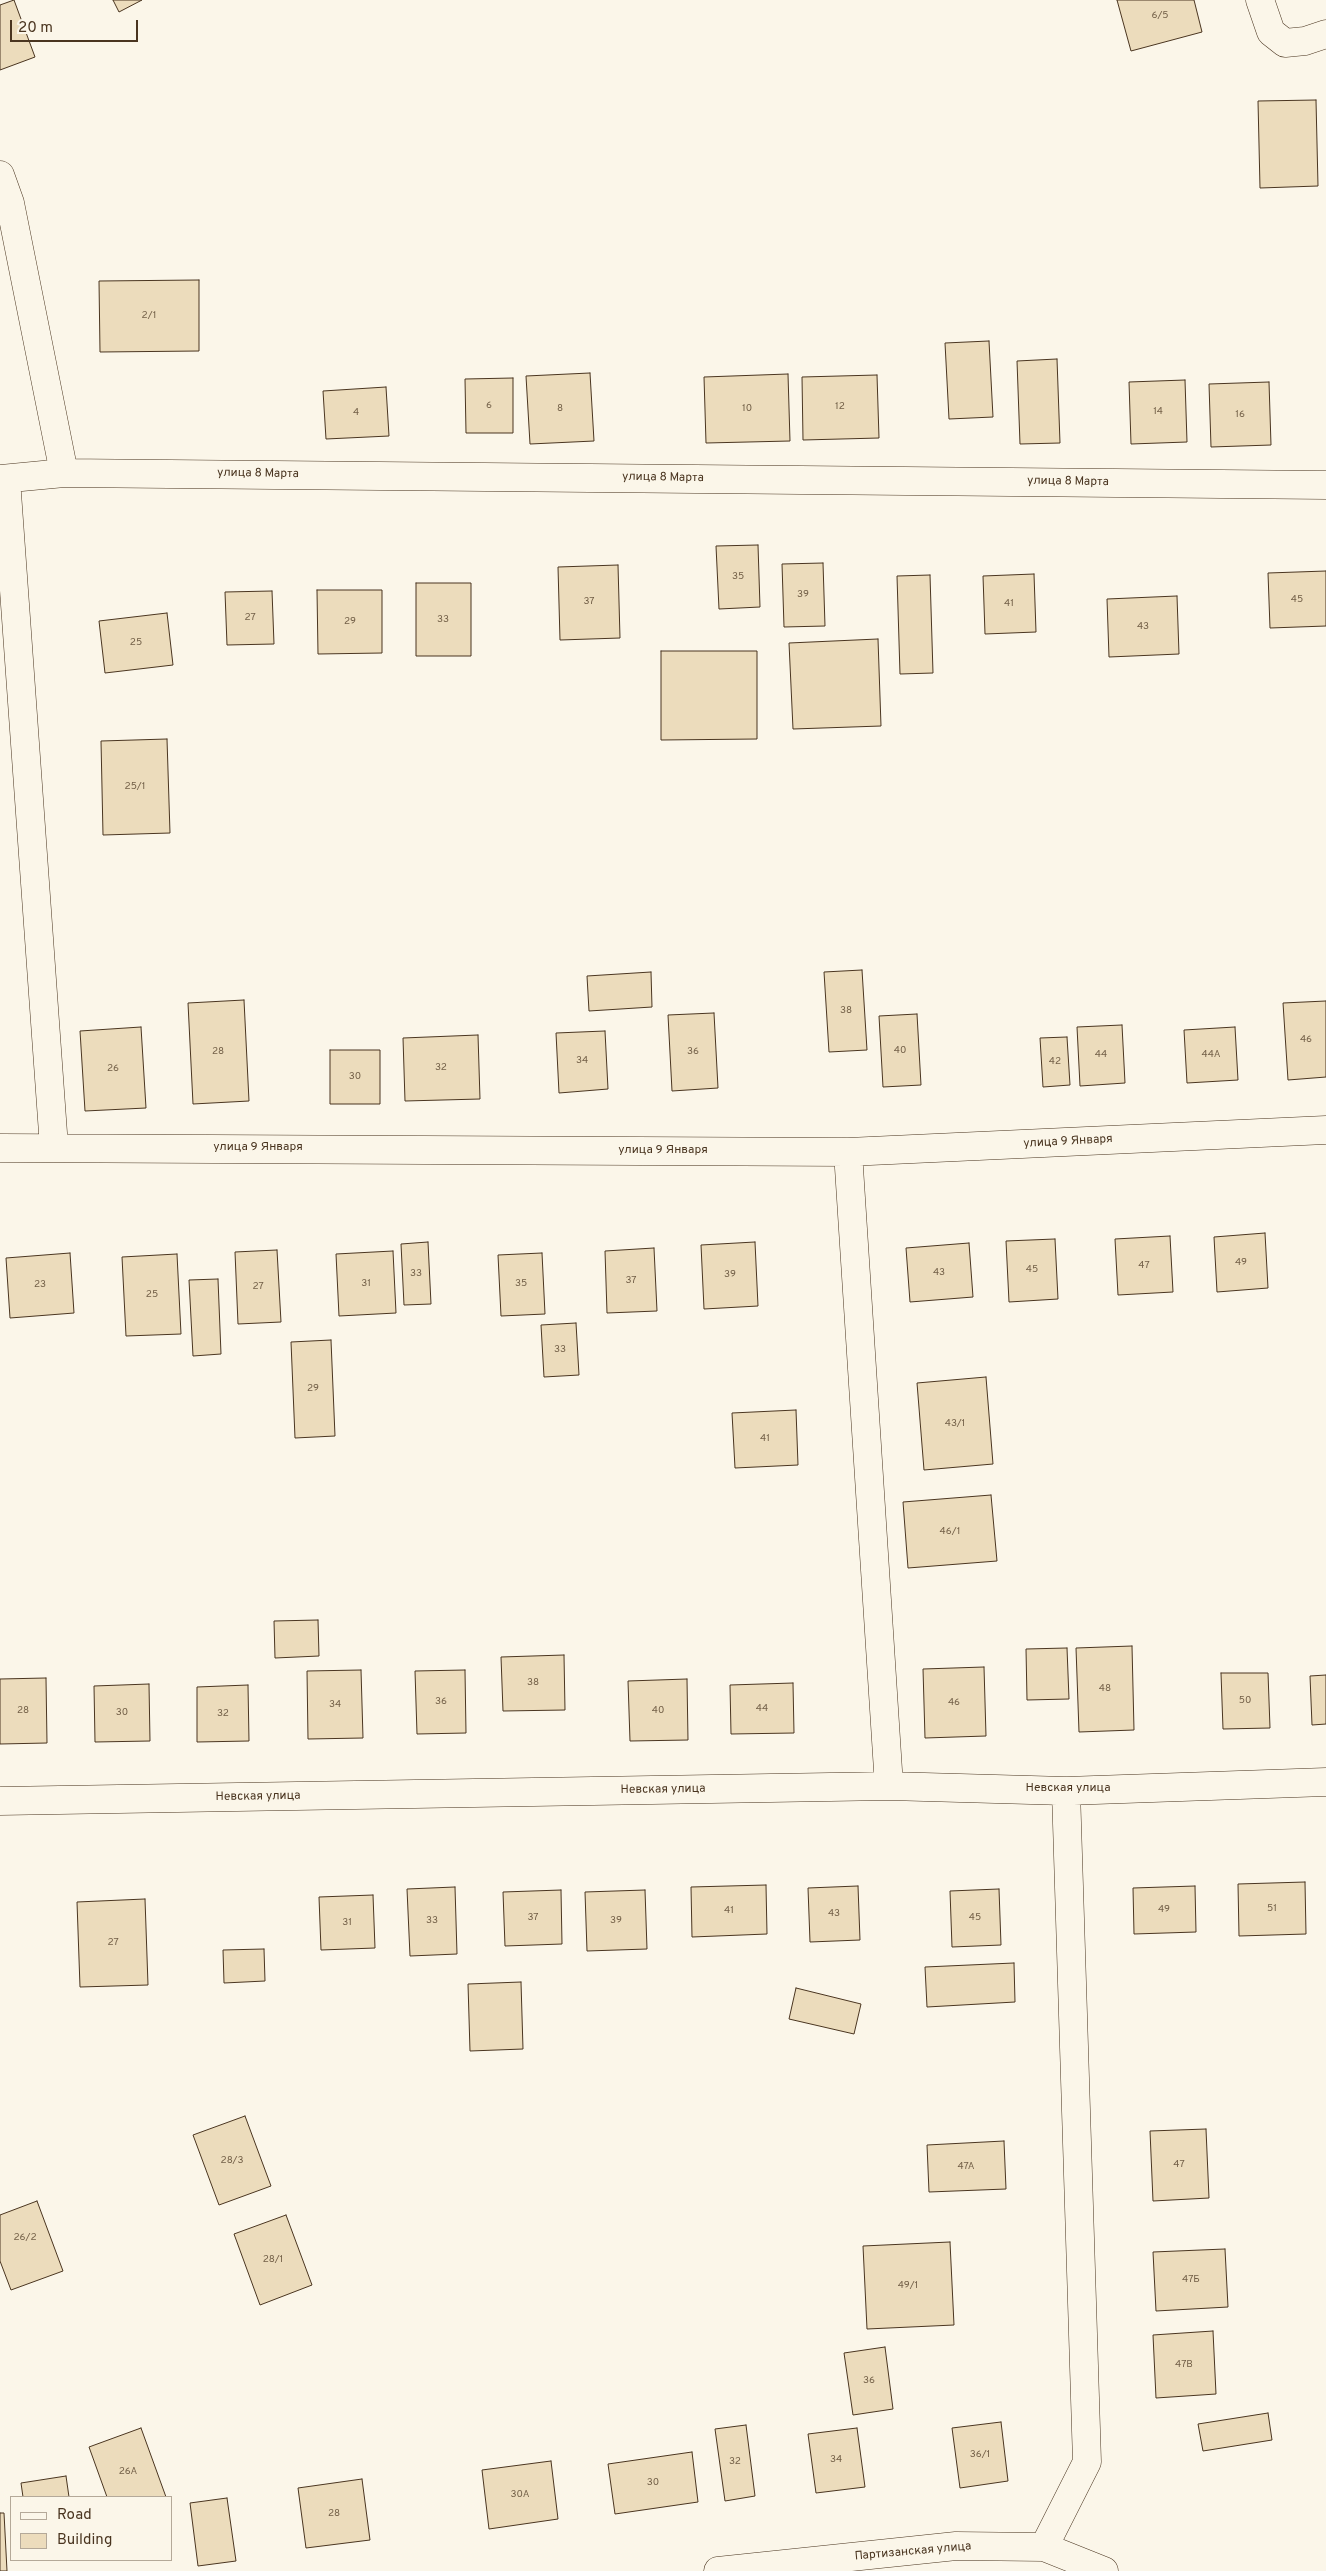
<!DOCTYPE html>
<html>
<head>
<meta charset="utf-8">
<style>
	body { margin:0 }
	#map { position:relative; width:1326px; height:2571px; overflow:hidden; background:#fbf6e9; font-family:Overpass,sans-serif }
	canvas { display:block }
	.legend { position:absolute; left:10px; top:2496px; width:162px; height:65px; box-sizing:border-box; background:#fbf6e9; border:1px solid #b4a999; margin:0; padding:6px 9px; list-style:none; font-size:15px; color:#4a3520 }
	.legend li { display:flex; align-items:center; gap:10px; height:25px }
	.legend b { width:25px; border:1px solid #b4a999 }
	.scale { position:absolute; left:10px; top:20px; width:128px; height:22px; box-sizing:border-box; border:2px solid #4a3520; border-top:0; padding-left:6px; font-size:15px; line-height:18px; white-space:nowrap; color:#4a3520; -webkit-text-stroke:4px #fbf6e9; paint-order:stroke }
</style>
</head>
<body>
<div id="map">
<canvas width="1326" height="2571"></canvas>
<ul class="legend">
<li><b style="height:6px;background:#fbf6e9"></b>Road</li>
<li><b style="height:14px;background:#ecdcbc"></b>Building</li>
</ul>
<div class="scale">20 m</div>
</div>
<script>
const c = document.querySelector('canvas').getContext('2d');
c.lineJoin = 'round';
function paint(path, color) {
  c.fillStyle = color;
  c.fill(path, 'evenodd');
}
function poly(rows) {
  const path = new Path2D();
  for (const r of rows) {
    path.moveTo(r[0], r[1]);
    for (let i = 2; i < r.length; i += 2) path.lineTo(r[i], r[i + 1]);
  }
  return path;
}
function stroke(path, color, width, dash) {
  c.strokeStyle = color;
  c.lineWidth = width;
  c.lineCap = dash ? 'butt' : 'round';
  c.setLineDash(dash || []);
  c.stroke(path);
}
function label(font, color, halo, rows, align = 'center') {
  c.font = font + ' Overpass,sans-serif';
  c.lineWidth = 4;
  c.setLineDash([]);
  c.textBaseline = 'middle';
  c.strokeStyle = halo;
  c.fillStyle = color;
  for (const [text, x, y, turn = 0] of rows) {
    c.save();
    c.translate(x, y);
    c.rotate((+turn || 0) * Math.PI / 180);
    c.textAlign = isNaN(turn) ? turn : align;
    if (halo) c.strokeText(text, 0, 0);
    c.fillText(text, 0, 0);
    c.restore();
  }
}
const building = poly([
	[14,0,35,57,0,70,0,5,14,0],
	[113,0,142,0,119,12,113,0],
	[1117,0,1194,0,1202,32,1131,51,1117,0],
	[1316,100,1318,186,1260,188,1258,101,1316,100],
	[199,280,199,351,100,352,99,281,199,280],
	[989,341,993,417,949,419,945,343,989,341],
	[1057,359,1060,443,1020,444,1017,361,1057,359],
	[590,373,594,441,530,444,526,376,590,373],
	[788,374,790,441,706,443,704,377,788,374],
	[877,375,879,438,803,440,802,377,877,375],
	[513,378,513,433,466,433,465,379,513,378],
	[1185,380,1187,442,1131,444,1129,382,1185,380],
	[1269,382,1271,445,1211,447,1209,384,1269,382],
	[386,387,389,436,326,439,323,391,386,387],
	[758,545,760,607,719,609,716,546,758,545],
	[823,563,825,626,784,627,782,564,823,563],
	[618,565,620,638,560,640,558,567,618,565],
	[1326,571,1326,626,1270,628,1268,573,1326,571],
	[1034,574,1036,632,985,634,983,576,1034,574],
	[930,575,933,673,900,674,897,576,930,575],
	[416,583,471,583,471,656,416,656,416,583],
	[317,590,382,590,382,653,318,654,317,590],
	[272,591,274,644,227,645,225,592,272,591],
	[1177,596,1179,654,1109,657,1107,599,1177,596],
	[167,613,173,665,105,673,99,621,167,613],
	[878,639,881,726,793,729,789,643,878,639],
	[661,651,757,651,757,739,661,740,661,651],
	[167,739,170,833,103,835,101,741,167,739],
	[862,970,867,1050,829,1052,824,972,862,970],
	[651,972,652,1007,589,1011,587,976,651,972],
	[244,1000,249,1101,193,1104,188,1003,244,1000],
	[1326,1001,1326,1077,1288,1080,1283,1003,1326,1001],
	[714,1013,718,1088,672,1091,668,1015,714,1013],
	[917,1014,921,1085,883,1087,879,1016,917,1014],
	[1122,1025,1125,1083,1080,1086,1077,1027,1122,1025],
	[141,1027,146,1108,85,1111,80,1031,141,1027],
	[1235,1027,1238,1080,1187,1083,1184,1030,1235,1027],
	[605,1031,608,1089,559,1093,556,1033,605,1031],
	[478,1035,480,1099,405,1101,403,1038,478,1035],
	[1067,1037,1070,1085,1043,1087,1040,1038,1067,1037],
	[330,1050,380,1050,380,1104,330,1104,330,1050],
	[1265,1233,1268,1288,1217,1292,1214,1237,1265,1233],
	[1170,1236,1173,1292,1118,1295,1115,1239,1170,1236],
	[1055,1239,1058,1299,1009,1302,1006,1241,1055,1239],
	[428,1242,431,1304,404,1305,401,1244,428,1242],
	[755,1242,758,1306,704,1309,701,1245,755,1242],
	[969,1243,973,1297,910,1302,906,1248,969,1243],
	[654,1248,657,1311,607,1313,605,1251,654,1248],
	[277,1250,281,1322,238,1324,235,1252,277,1250],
	[393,1251,396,1313,339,1316,336,1254,393,1251],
	[70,1253,74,1313,10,1318,6,1258,70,1253],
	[542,1253,545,1314,501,1316,498,1255,542,1253],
	[177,1254,181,1334,126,1336,122,1257,177,1254],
	[218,1279,221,1354,193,1356,189,1280,218,1279],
	[576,1323,579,1375,544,1377,541,1325,576,1323],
	[331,1340,335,1436,295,1438,291,1342,331,1340],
	[986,1377,993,1464,924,1470,917,1383,986,1377],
	[796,1410,798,1465,735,1468,732,1413,796,1410],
	[991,1495,997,1561,908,1568,903,1502,991,1495],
	[318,1620,319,1656,275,1658,274,1621,318,1620],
	[1132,1646,1134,1730,1079,1732,1076,1648,1132,1646],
	[1067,1648,1069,1699,1027,1700,1026,1649,1067,1648],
	[564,1655,565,1710,503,1711,501,1657,564,1655],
	[984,1667,986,1736,925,1738,923,1669,984,1667],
	[361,1670,363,1738,308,1739,307,1671,361,1670],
	[465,1670,466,1733,417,1734,415,1671,465,1670],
	[1221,1673,1268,1673,1270,1728,1223,1729,1221,1673],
	[1326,1675,1326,1724,1312,1725,1310,1676,1326,1675],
	[46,1678,47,1743,0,1744,0,1679,46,1678],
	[687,1679,688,1740,630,1741,628,1681,687,1679],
	[793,1683,794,1733,731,1734,730,1685,793,1683],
	[149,1684,150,1741,95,1742,94,1686,149,1684],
	[248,1685,249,1741,197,1742,197,1687,248,1685],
	[1305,1882,1306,1934,1239,1936,1238,1884,1305,1882],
	[766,1885,767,1934,692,1937,691,1887,766,1885],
	[858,1886,860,1940,810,1942,808,1888,858,1886],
	[1195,1886,1196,1932,1134,1934,1133,1888,1195,1886],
	[455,1887,457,1954,410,1956,407,1889,455,1887],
	[999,1889,1001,1945,952,1947,950,1891,999,1889],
	[561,1890,562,1944,505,1946,503,1892,561,1890],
	[645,1890,647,1949,587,1951,585,1892,645,1890],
	[373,1895,375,1948,321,1950,319,1897,373,1895],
	[145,1899,148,1985,80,1987,77,1902,145,1899],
	[264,1949,265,1981,224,1983,223,1950,264,1949],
	[1014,1963,1015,2002,927,2007,925,1967,1014,1963],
	[521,1982,523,2049,470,2051,468,1984,521,1982],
	[796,1988,861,2004,854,2034,789,2019,796,1988],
	[245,2116,271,2186,219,2205,193,2135,245,2116],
	[1206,2129,1209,2198,1153,2201,1150,2131,1206,2129],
	[1004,2141,1006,2189,929,2192,927,2145,1004,2141],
	[37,2201,63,2271,11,2290,0,2261,0,2215,37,2201],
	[286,2215,312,2285,260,2305,234,2234,286,2215],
	[950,2242,954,2325,867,2329,863,2246,950,2242],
	[1225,2249,1228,2307,1156,2311,1153,2252,1225,2249],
	[1213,2331,1216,2394,1156,2398,1153,2335,1213,2331],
	[885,2347,893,2409,853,2415,844,2353,885,2347],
	[1268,2413,1272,2440,1203,2451,1198,2424,1268,2413],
	[1001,2422,1008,2481,960,2488,952,2428,1001,2422],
	[746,2425,755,2496,725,2501,715,2429,746,2425],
	[141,2428,166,2497,107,2497,89,2447,141,2428],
	[857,2428,865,2487,816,2493,808,2434,857,2428],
	[692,2452,698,2502,615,2514,608,2464,692,2452],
	[551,2461,558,2519,489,2529,482,2470,551,2461],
	[66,2476,69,2497,23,2497,21,2483,66,2476],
	[362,2479,370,2540,306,2548,298,2488,362,2479],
	[227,2498,236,2561,198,2566,190,2503,227,2498],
	[0,2513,4,2513,7,2571,0,2571,0,2513]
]);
const minor = poly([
	[1260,0,1271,32,1285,43,1305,41,1326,34],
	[0,175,10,203,64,473],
	[0,479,64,473,1326,485],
	[6,479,54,1147],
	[0,1148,848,1152,1326,1130],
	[848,1152,889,1786],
	[0,1801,889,1786,1066,1791,1326,1782],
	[1044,2547,1087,2462,1066,1791],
	[718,2571,956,2546,1044,2547,1104,2571]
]);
const numberNames = [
	["6/5",1160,16],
	["2/1",149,316],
	["6",489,406],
	["12",840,407],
	["8",560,409],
	["10",747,409],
	["14",1158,412],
	["4",356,413],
	["16",1240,415],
	["35",738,577],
	["39",803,595],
	["45",1297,600],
	["37",589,602],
	["41",1009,604],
	["27",250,618],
	["33",443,620],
	["29",350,622],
	["43",1143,627],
	["25",136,643],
	["25/1",135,787],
	["38",846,1011],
	["46",1306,1040],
	["40",900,1051],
	["28",218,1052],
	["36",693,1052],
	["44",1101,1055],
	["44А",1211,1055],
	["34",582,1061],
	["42",1055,1062],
	["32",441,1068],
	["26",113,1069],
	["30",355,1077],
	["49",1241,1263],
	["47",1144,1266],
	["45",1032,1270],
	["43",939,1273],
	["33",416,1274],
	["39",730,1275],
	["37",631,1281],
	["31",366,1284],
	["35",521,1284],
	["23",40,1285],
	["27",258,1287],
	["25",152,1295],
	["33",560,1350],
	["29",313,1389],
	["43/1",955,1424],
	["41",765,1439],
	["46/1",950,1532],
	["38",533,1683],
	["48",1105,1689],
	["50",1245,1701],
	["36",441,1702],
	["46",954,1703],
	["34",335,1705],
	["44",762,1709],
	["28",23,1711],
	["40",658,1711],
	["30",122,1713],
	["32",223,1714],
	["51",1272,1909],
	["49",1164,1910],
	["41",729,1911],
	["43",834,1914],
	["37",533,1918],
	["45",975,1918],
	["33",432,1921],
	["39",616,1921],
	["31",347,1923],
	["27",113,1943],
	["28/3",232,2161],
	["47",1179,2165],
	["47А",966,2167],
	["26/2",25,2238],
	["28/1",273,2260],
	["47Б",1191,2280],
	["49/1",908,2286],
	["47В",1184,2365],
	["36",869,2381],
	["36/1",980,2455],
	["34",836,2460],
	["32",735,2462],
	["26А",128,2472],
	["30",653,2483],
	["30А",520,2495],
	["28",334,2514]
];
const streetNames = [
	["улица 8 Марта",258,474,1],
	["улица 8 Марта",663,478,1],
	["улица 8 Марта",1068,482,1],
	["улица 9 Января",1068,1142,-3],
	["улица 9 Января",258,1148],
	["улица 9 Января",663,1151],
	["Невская улица",1068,1789],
	["Невская улица",663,1790,-1],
	["Невская улица",258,1797,-1],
	["Партизанская улица",913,2552,-5]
];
paint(building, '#ecdcbc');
stroke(building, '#4a3520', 1);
stroke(minor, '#4a3520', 29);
stroke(minor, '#fbf6e9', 28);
label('10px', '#725f47', null, numberNames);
label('12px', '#4a3520', '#fbf6e9', streetNames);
</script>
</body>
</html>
